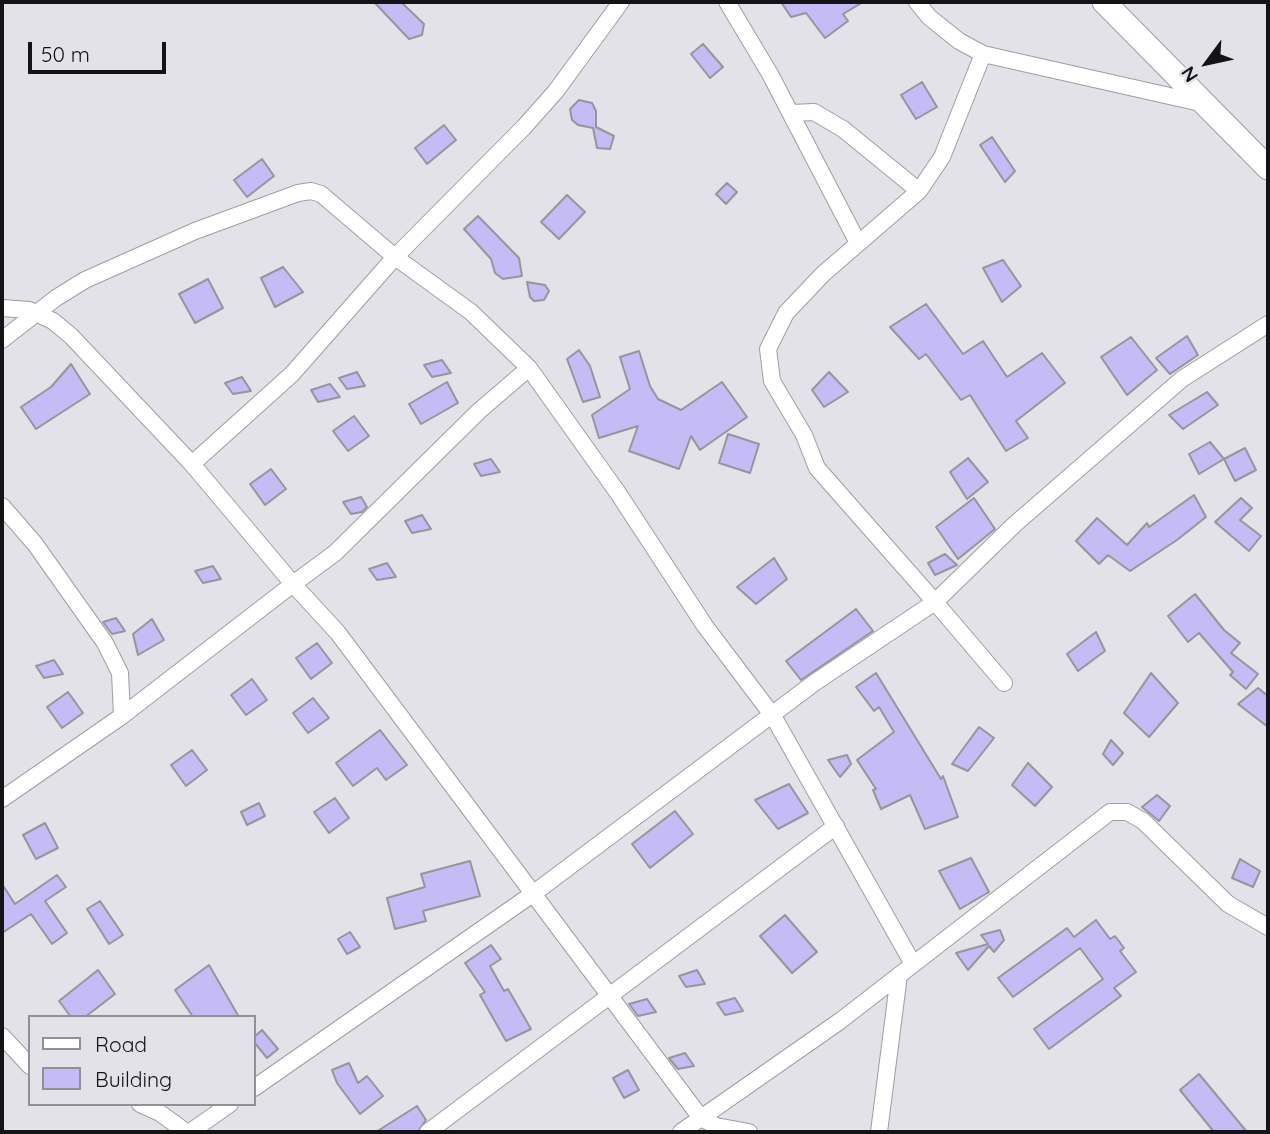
<!DOCTYPE html>
<html>
<head>
<meta charset="utf-8">
<style>
	body { margin:0 }
	#map { position:relative; width:1270px; height:1134px; overflow:hidden; background:#e3e2e9; font-family:Quicksand,sans-serif }
	canvas { display:block }
	.frame { position:absolute; inset:0; border:4px solid #141416; pointer-events:none }
	.legend { position:absolute; left:28px; top:1015px; width:228px; height:91px; box-sizing:border-box; background:#e3e2e9; border:2px solid #909095; margin:0; padding:9px 12px; list-style:none; font-size:21px; color:#141416 }
	.legend li { display:flex; align-items:center; gap:14px; height:35px }
	.legend b { width:35px; border:2px solid #909095 }
	.north { position:absolute; left:1172px; top:28px; width:70px; height:70px; -webkit-text-stroke:5px #e3e2e9; paint-order:stroke; rotate:237deg; font-size:19px; font-weight:700; line-height:28px; text-align:center; color:#141416 }
	.north::after { content:''; display:block; margin:auto; width:24px; height:32px; background:#141416; clip-path:polygon(50% 0,100% 100%,50% 72%,0 100%) }
	.scale { position:absolute; left:28px; top:42px; width:138px; height:32px; box-sizing:border-box; border:4px solid #141416; border-top:0; padding-left:9px; font-size:21px; line-height:24px; white-space:nowrap; color:#141416; -webkit-text-stroke:5px #e3e2e9; paint-order:stroke }
</style>
</head>
<body>
<div id="map">
<canvas width="1270" height="1134"></canvas>
<div class="frame"></div>
<ul class="legend">
<li><b style="height:9px;background:#fff"></b>Road</li>
<li><b style="height:19px;background:#c5bbf5"></b>Building</li>
</ul>
<div class="north">N</div>
<div class="scale">50 m</div>
</div>
<script>
const c = document.querySelector('canvas').getContext('2d');
c.lineJoin = 'round';
function paint(path, color) {
  c.fillStyle = color;
  c.fill(path, 'evenodd');
}
function poly(rows) {
  const path = new Path2D();
  for (const r of rows) {
    path.moveTo(r[0], r[1]);
    for (let i = 2; i < r.length; i += 2) path.lineTo(r[i], r[i + 1]);
  }
  return path;
}
function stroke(path, color, width, dash) {
  c.strokeStyle = color;
  c.lineWidth = width;
  c.lineCap = dash ? 'butt' : 'round';
  c.setLineDash(dash || []);
  c.stroke(path);
}
const building = poly([
	[374,2,401,2,424,24,422,35,409,39,374,2],
	[781,2,863,2,843,14,848,21,825,38,806,13,791,17,781,2],
	[703,44,723,67,710,78,691,54,703,44],
	[922,82,937,107,916,119,901,95,922,82],
	[579,100,592,103,596,111,596,127,614,136,610,149,597,148,593,128,578,125,572,120,570,109,579,100],
	[444,125,456,140,427,164,415,148,444,125],
	[992,137,1015,171,1005,182,980,145,992,137],
	[262,159,274,176,247,197,234,180,262,159],
	[727,183,737,192,726,204,716,194,727,183],
	[567,195,585,212,559,239,541,222,567,195],
	[478,216,519,258,522,276,503,279,495,273,491,259,464,229,478,216],
	[1003,260,1021,286,1002,302,983,268,1003,260],
	[283,267,303,292,275,307,261,278,283,267],
	[208,279,223,308,195,323,179,294,208,279],
	[527,282,545,285,549,291,544,300,534,301,530,297,527,282],
	[926,304,963,354,983,341,1007,377,1042,353,1065,383,1016,421,1028,438,1006,451,970,395,961,400,926,354,919,359,890,327,926,304],
	[1187,336,1198,355,1170,374,1156,358,1187,336],
	[1131,337,1157,370,1127,395,1101,357,1131,337],
	[579,350,590,366,600,397,583,402,567,359,579,350],
	[639,351,650,386,658,399,681,410,722,382,747,417,700,450,691,436,679,469,629,451,638,426,599,438,592,415,630,389,620,357,639,351],
	[442,360,451,373,432,377,424,365,442,360],
	[71,364,90,394,36,429,21,407,51,387,71,364],
	[357,372,365,386,347,389,339,378,357,372],
	[829,372,848,392,824,407,812,390,829,372],
	[242,377,251,391,233,394,225,383,242,377],
	[447,382,458,403,421,424,409,404,447,382],
	[330,384,340,397,318,402,311,390,330,384],
	[1207,392,1218,405,1183,429,1169,415,1207,392],
	[354,416,369,436,348,451,333,431,354,416],
	[728,434,759,444,750,473,719,463,728,434],
	[1210,442,1224,459,1199,474,1189,454,1210,442],
	[1245,448,1256,470,1235,481,1224,459,1245,448],
	[968,458,988,482,967,499,950,472,968,458],
	[491,459,500,472,481,476,474,464,491,459],
	[271,469,286,489,265,505,250,484,271,469],
	[1194,495,1206,517,1177,540,1130,571,1108,555,1099,564,1076,541,1097,518,1127,545,1147,523,1149,527,1194,495],
	[361,497,367,507,362,512,351,514,343,502,361,497],
	[974,498,995,529,958,559,936,527,974,498],
	[1241,498,1252,508,1240,520,1261,536,1249,551,1215,522,1241,498],
	[422,515,431,529,412,533,405,521,422,515],
	[945,554,957,565,935,575,928,563,945,554],
	[774,558,787,579,756,604,737,587,774,558],
	[387,563,396,577,377,580,369,569,387,563],
	[213,566,221,579,203,583,195,571,213,566],
	[1195,594,1224,630,1240,643,1231,653,1258,674,1246,689,1230,675,1233,672,1199,633,1188,642,1168,616,1195,594],
	[856,609,873,631,801,680,786,661,856,609],
	[116,618,125,631,112,634,103,622,116,618],
	[152,619,164,640,138,655,133,634,152,619],
	[1096,632,1105,651,1078,671,1067,654,1096,632],
	[317,643,332,663,311,679,296,658,317,643],
	[54,660,63,674,44,678,36,666,54,660],
	[876,673,941,779,943,776,958,817,925,829,910,795,881,809,873,790,876,789,857,760,894,732,879,707,874,711,856,687,876,673],
	[1151,673,1178,703,1149,737,1124,713,1151,673],
	[252,679,267,700,246,715,231,695,252,679],
	[1258,688,1268,696,1268,727,1238,704,1258,688],
	[68,692,83,713,62,728,47,707,68,692],
	[313,698,329,718,308,733,293,713,313,698],
	[979,727,994,738,968,771,952,764,979,727],
	[380,730,407,765,386,780,377,768,353,786,336,763,380,730],
	[1111,740,1123,753,1113,765,1103,754,1111,740],
	[192,750,207,770,186,786,171,765,192,750],
	[847,755,851,764,840,777,828,760,847,755],
	[1028,763,1052,787,1035,806,1012,785,1028,763],
	[789,784,808,813,778,829,755,800,789,784],
	[1157,795,1170,806,1159,821,1142,807,1157,795],
	[335,798,349,818,329,833,314,812,335,798],
	[259,803,265,816,247,825,241,812,259,803],
	[675,811,693,834,650,868,632,844,675,811],
	[45,823,58,848,36,859,23,835,45,823],
	[971,858,989,892,960,909,939,871,971,858],
	[1240,859,1260,871,1253,887,1232,878,1240,859],
	[470,861,480,896,423,911,426,921,395,929,387,898,425,887,421,874,470,861],
	[57,875,66,887,45,901,67,933,52,944,31,914,2,933,2,884,15,904,57,875],
	[100,901,123,935,109,944,87,909,100,901],
	[785,915,817,952,792,973,760,936,785,915],
	[1096,920,1110,939,1115,936,1124,948,1120,951,1136,972,1114,988,1121,996,1049,1049,1034,1029,1103,979,1080,948,1013,997,998,978,1067,928,1074,937,1096,920],
	[1000,930,1004,940,994,952,989,946,968,970,956,953,988,944,981,935,1000,930],
	[350,932,360,947,347,954,338,939,350,932],
	[491,945,501,959,490,966,504,991,508,989,531,1029,506,1041,480,995,485,992,465,963,491,945],
	[209,965,239,1017,193,1017,175,990,209,965],
	[98,970,115,994,85,1017,71,1017,59,1001,98,970],
	[697,970,705,984,686,987,679,976,697,970],
	[735,998,743,1011,725,1015,717,1003,735,998],
	[647,999,656,1012,638,1016,629,1004,647,999],
	[262,1030,278,1049,267,1058,254,1042,254,1037,262,1030],
	[685,1053,694,1066,678,1069,669,1058,685,1053],
	[349,1063,358,1083,367,1076,383,1096,360,1114,337,1083,332,1070,349,1063],
	[628,1070,639,1090,624,1098,613,1078,628,1070],
	[1199,1074,1247,1132,1214,1132,1180,1090,1199,1074],
	[417,1106,426,1120,418,1132,376,1132,417,1106]
]);
const minor = poly([
	[727,2,770,74,857,241],
	[917,2,929,17,959,41,983,54,1205,104],
	[791,113,814,112,843,129,919,191],
	[2,308,29,310,53,321,71,336,192,464,293,584,122,716,2,799],
	[2,340,56,298,85,280,195,231,298,193,311,191,321,194,395,257,471,312,529,368,618,493,705,626,773,716,913,964],
	[529,368,479,411,335,553,293,584,338,633,701,1118,716,1126,749,1132],
	[192,464,292,374,395,257,524,127,556,91,621,2],
	[2,506,35,544,105,643,120,673,122,716],
	[1004,683,935,602,1015,524,1182,379,1268,324],
	[2,1036,30,1066],
	[254,1088,534,893,814,683,935,602,817,468,804,435,772,381,768,349,786,313,823,274,919,191,942,157,983,54],
	[140,1104,160,1113,186,1132],
	[190,1132,230,1104],
	[428,1132,836,826],
	[681,1132,840,1021,1110,812,1127,812,1143,821,1228,904,1268,927],
	[879,1132,899,975]
]);
const secondary = poly([
	[1104,2,1268,168]
]);
paint(building, '#c5bbf5');
stroke(building, '#96959b', 2);
stroke(minor, '#9e9da4', 18);
stroke(secondary, '#9e9da4', 25);
stroke(minor, '#fff', 16);
stroke(secondary, '#fff', 23);
</script>
</body>
</html>
